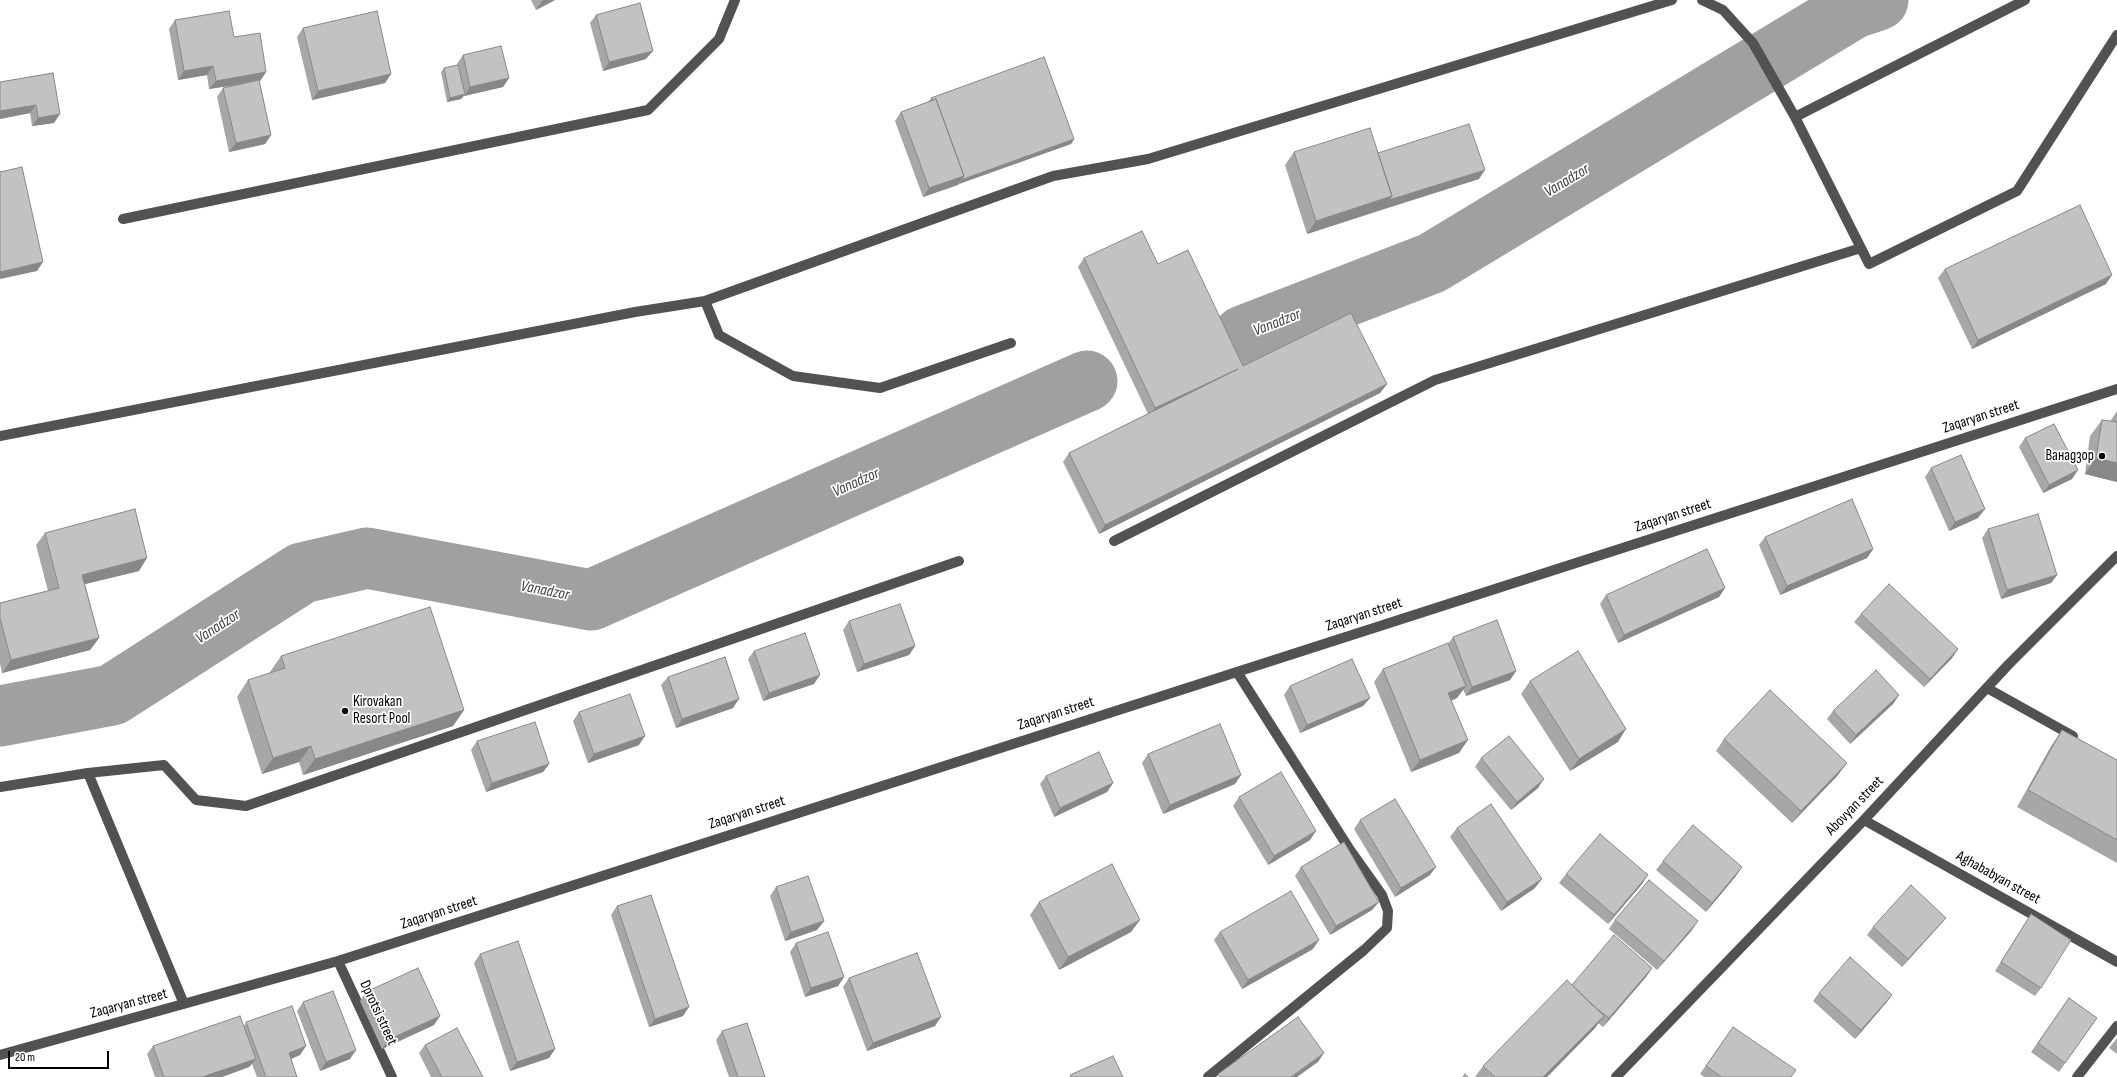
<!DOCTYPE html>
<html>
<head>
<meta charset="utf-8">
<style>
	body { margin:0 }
	#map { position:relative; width:2117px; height:1077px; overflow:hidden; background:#fff; font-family:"Sofia Sans Condensed",sans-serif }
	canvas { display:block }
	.scale { position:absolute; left:8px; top:1051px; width:101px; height:18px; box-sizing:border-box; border:2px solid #000; border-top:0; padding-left:5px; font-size:12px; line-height:14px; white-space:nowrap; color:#000; -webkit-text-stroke:3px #fff; paint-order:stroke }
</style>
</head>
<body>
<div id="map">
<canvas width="2117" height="1077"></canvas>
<div class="scale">20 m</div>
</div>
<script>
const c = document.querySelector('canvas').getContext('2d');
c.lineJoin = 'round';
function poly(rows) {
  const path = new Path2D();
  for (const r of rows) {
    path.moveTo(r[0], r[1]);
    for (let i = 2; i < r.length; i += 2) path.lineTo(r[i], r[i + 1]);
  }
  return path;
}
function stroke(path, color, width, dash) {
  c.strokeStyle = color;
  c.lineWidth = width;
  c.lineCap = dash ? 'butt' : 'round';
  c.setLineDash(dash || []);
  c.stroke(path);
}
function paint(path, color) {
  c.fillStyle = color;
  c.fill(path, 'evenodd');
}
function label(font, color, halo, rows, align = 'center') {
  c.font = font + ' "Sofia Sans Condensed",sans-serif';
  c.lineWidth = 3.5;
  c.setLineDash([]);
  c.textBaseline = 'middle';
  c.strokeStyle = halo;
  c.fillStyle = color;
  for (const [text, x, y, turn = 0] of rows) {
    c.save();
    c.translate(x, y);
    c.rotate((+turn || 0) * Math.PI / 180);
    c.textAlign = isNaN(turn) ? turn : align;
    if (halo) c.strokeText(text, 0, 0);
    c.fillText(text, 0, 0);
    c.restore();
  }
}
const river = poly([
	[1243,336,1432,263,1854,8,1878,0],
	[0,716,112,695,302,573,367,558,591,600,1087,381]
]);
const minor = poly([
	[1702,0,1723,10,1753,43,1795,117,1869,264,2017,191,2117,35],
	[1795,117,2025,0],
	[123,219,648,110,719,39,735,0],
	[705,301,719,335,793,376,880,388,1011,343],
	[0,436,635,312,705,301,1053,176,1148,159,1672,0],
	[1114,541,1435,380,1861,248],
	[1987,688,2073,736],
	[0,787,88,773],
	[1864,820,2117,962],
	[338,961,392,1077],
	[184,1004,88,773,164,765,196,800,246,806,959,561],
	[0,1055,338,961,2117,389],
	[1208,1077,1364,950,1387,928,1388,911,1382,895,1350,850,1237,672],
	[1616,1077,1864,820,2008,665,2117,556],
	[2077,1077,2117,1026]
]);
const wall = poly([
	[531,0,555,0,536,10],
	[596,15,646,59,603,71,590,23],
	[175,20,234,37,266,72,260,81,259,81,271,135,265,144,229,152,217,97,223,88,242,84,209,89,207,75,178,80,169,29],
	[303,28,391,74,385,83,312,100,297,37],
	[463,55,509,78,503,87,464,96,461,99,447,102,441,72,444,68,457,65,457,64],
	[53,73,54,123,32,126,30,113,0,119,0,82],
	[931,98,1074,139,1071,144,923,197,895,121,901,112,928,102],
	[1294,152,1378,153,1479,179,1307,234,1285,165],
	[1084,258,1158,264,1243,366,1387,384,1380,393,1099,534,1063,462,1069,453,1148,414,1078,267],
	[1945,269,2106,284,1972,349,1938,278],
	[2117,411,2117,482,2085,474,2090,436,2102,420,2111,421,2111,420],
	[2025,438,2072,479,2043,493,2019,447],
	[1931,468,1978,518,1949,531,1925,477],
	[1988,529,2057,575,2051,583,2001,599,1982,538],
	[45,533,139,571,85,584,99,638,90,650,2,673,0,664,0,603,48,591,36,545],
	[1765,537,1873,549,1867,558,1780,595,1759,545],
	[1725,588,1719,597,1618,643,1600,604,1606,595],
	[1861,614,1958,649,1952,658,1924,687,1854,622],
	[849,621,915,646,909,655,857,672,843,630],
	[1453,637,1516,671,1510,680,1466,696,1463,689,1457,698,1451,701,1459,753,1411,772,1374,682,1383,669,1448,644],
	[754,651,814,684,763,701,748,659],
	[281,656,464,710,453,726,303,775,299,762,262,774,237,697,248,680,270,673,270,672],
	[668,677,733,708,676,728,661,685],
	[1530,681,1618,742,1570,771,1521,694],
	[1290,686,1370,698,1363,706,1300,733,1284,695],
	[1899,695,1893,704,1850,744,1827,719,1833,711],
	[579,712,639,745,588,763,573,721],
	[2062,730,2117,760,2117,863,2017,807,2051,746],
	[1724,739,1838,775,1792,823,1716,751],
	[477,741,549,764,543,772,486,792,471,750],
	[1148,754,1241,775,1235,784,1163,814,1142,763],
	[1481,758,1538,788,1511,810,1475,767],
	[1046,776,1113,783,1107,792,1054,817,1040,784],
	[1239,797,1310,840,1268,865,1233,806],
	[1360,820,1430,875,1395,897,1354,829],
	[1457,828,1535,888,1501,911,1450,837],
	[1663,861,1736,876,1706,912,1656,870],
	[1301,867,1372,910,1330,935,1295,876],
	[1566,874,1642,884,1608,924,1559,883],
	[776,887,824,921,817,930,785,941,770,896],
	[1039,902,1131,932,1059,970,1030,915],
	[617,906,683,1016,649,1027,611,915],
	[2031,914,2041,988,2035,996,1995,971],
	[1946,918,1939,926,1902,967,1867,935,1873,927],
	[1615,920,1692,930,1657,970,1609,929],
	[1220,932,1313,949,1242,989,1214,940],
	[796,943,844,977,838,986,805,997,790,952],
	[480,954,555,1049,549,1058,510,1071,474,963],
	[1652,968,1646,977,1603,1027,1598,1023,1595,1028,1547,1077,1475,1077,1483,1066,1572,985],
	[849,978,935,1026,867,1051,843,987],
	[366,992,434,1025,382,1049,360,1001],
	[1819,993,1892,995,1886,1003,1855,1039,1813,1001],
	[2069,998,2097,1018,2059,1072,2031,1052],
	[303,1002,350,1059,320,1071,297,1011],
	[246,1022,300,1055,291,1059,297,1077,257,1077,252,1064,249,1067,222,1077,155,1077,147,1054,153,1046,244,1026],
	[1733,1027,1791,1077,1704,1077,1700,1074],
	[722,1031,765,1077,729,1077,716,1040],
	[2117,1038,2117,1054,2109,1048],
	[425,1045,483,1077,431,1077,419,1053]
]);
const shadedWall = poly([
	[544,0,555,0,536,10,542,1],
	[653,51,646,59,603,71,609,62],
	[213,66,207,75,178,80,184,71],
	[266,72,260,81,209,89,216,81],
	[391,74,385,83,312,100,318,91],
	[509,78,503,87,464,96,470,87],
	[465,94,461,99,447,102,450,98],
	[36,105,30,113,0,119,0,111],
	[60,114,54,123,32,126,38,118],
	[271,135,265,144,229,152,236,143],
	[1074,139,1071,144,958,184,961,180],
	[1485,170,1479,179,1383,209,1389,200],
	[964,176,958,185,923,197,929,188],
	[1392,196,1383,209,1307,234,1316,221],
	[43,262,37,271,0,279,0,272],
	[2112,275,2106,284,1972,349,1978,340],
	[1238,369,1149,416,1155,408],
	[1387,384,1380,393,1099,534,1105,525],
	[2096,458,2117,463,2117,482,2085,474],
	[2078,470,2072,479,2043,493,2049,485],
	[1985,509,1978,518,1949,531,1955,522],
	[1873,549,1867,558,1780,595,1787,586],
	[147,558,139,571,73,587,82,575],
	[2057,575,2051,583,2001,599,2007,590],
	[1725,588,1719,597,1618,643,1624,635],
	[99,638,90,650,2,673,11,660],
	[915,646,909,655,857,672,864,664],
	[1958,649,1952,658,1924,687,1930,679],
	[1516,671,1510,680,1466,696,1472,687],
	[820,675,814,684,763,701,769,693],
	[1466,686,1457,698,1439,705,1448,693],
	[1899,695,1893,704,1850,744,1856,735],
	[1370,698,1363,706,1300,733,1307,725],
	[739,699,733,708,676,728,682,719],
	[464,710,453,726,303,775,315,759],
	[1626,729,1618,742,1570,771,1579,759],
	[645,736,639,745,588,763,594,754],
	[1468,740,1459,753,1411,772,1420,760],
	[311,746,299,762,262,774,273,758],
	[1847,763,1838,775,1792,823,1801,811],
	[549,764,543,772,486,792,492,783],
	[1241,775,1235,784,1163,814,1170,805],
	[1544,779,1538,788,1511,810,1517,802],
	[1113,783,1107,792,1054,817,1060,808],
	[1316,831,1310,840,1268,865,1274,856],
	[1436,867,1430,875,1395,897,1401,888],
	[1742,867,1736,876,1706,912,1712,903],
	[1648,875,1642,884,1608,924,1614,915],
	[1542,879,1535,888,1501,911,1507,902],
	[1379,902,1372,910,1330,935,1336,926],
	[1946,918,1939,926,1902,967,1908,959],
	[1140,920,1131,932,1059,970,1068,957],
	[824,921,817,930,785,941,791,932],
	[1698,921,1692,930,1657,970,1664,961],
	[1319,940,1313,949,1242,989,1248,980],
	[1652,968,1646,977,1603,1027,1609,1018],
	[844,977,838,986,805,997,811,988],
	[1892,995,1886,1003,1855,1039,1861,1030],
	[689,1007,683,1016,649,1027,655,1019],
	[440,1016,434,1025,382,1049,388,1040],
	[1604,1016,1595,1028,1547,1077,1543,1077],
	[941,1017,935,1026,867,1051,873,1043],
	[306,1046,300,1055,283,1062,289,1053],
	[555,1049,549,1058,510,1071,517,1062],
	[356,1050,350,1059,320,1071,326,1062],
	[1324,1053,1318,1062,1297,1077,1291,1077],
	[256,1059,249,1067,222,1077,202,1077]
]);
const building = poly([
	[640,3,653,51,609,62,596,15,640,3],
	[229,11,234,37,260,33,266,72,216,81,213,66,184,71,175,20,229,11],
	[377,11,391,74,318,91,303,28,377,11],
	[501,46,509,78,470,87,463,55,501,46],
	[1044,57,1074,139,961,180,964,176,936,99,933,100,931,98,1044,57],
	[458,65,465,94,450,98,444,68,458,65],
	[53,73,60,114,38,118,36,105,0,111,0,82,53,73],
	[259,80,271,135,236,143,223,88,259,80],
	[936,99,964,176,929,188,901,112,936,99],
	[1469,124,1485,170,1389,200,1392,196,1378,153,1469,124],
	[1370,128,1392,196,1316,221,1294,152,1370,128],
	[22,167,43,262,0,272,0,172,22,167],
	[2080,205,2112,275,1978,340,1945,269,2080,205],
	[1142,231,1158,264,1188,250,1243,366,1351,313,1387,384,1105,525,1069,453,1238,369,1155,408,1084,258,1142,231],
	[2102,420,2117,422,2117,463,2096,458,2102,420],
	[2054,424,2078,470,2049,485,2025,438,2054,424],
	[1961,455,1985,509,1955,522,1931,468,1961,455],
	[1852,499,1873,549,1787,586,1765,537,1852,499],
	[135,509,147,558,82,575,99,638,11,660,0,618,0,603,59,588,45,533,135,509],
	[2038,514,2057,575,2007,590,1988,529,2038,514],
	[1707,549,1725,588,1624,635,1606,595,1707,549],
	[1889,584,1958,649,1930,679,1861,614,1889,584],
	[900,604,915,646,864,664,849,621,900,604],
	[430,607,464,710,315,759,311,746,273,758,248,680,285,668,281,656,430,607],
	[1497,620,1516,671,1472,687,1453,637,1497,620],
	[805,633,820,675,769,693,754,651,805,633],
	[1448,643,1466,686,1448,693,1468,740,1420,760,1383,669,1448,643],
	[1578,651,1626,729,1579,759,1530,681,1578,651],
	[725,657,739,699,682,719,668,677,725,657],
	[1352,659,1370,698,1307,725,1290,686,1352,659],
	[1876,670,1899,695,1856,735,1833,711,1876,670],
	[1770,690,1847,763,1801,811,1724,739,1770,690],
	[630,694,645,736,594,754,579,712,630,694],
	[535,722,549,764,492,783,477,741,535,722],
	[1220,724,1241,775,1170,805,1148,754,1220,724],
	[2062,730,2117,760,2117,840,2028,790,2062,730],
	[1509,736,1544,779,1517,802,1481,758,1509,736],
	[1099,752,1113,783,1060,808,1046,776,1099,752],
	[1281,772,1316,831,1274,856,1239,797,1281,772],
	[1395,799,1436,867,1401,888,1360,820,1395,799],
	[1491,804,1542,879,1507,902,1457,828,1491,804],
	[1693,825,1742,867,1712,903,1663,861,1693,825],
	[1600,834,1648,875,1614,915,1566,874,1600,834],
	[1344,842,1379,902,1336,926,1301,867,1344,842],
	[1112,864,1140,920,1068,957,1039,902,1112,864],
	[808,876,824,921,791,932,776,887,808,876],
	[1649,880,1698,921,1664,961,1615,920,1649,880],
	[1911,885,1946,918,1908,959,1873,927,1911,885],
	[1291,891,1319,940,1248,980,1220,932,1291,891],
	[651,895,689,1007,655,1019,617,906,651,895],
	[2031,914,2071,940,2041,988,2001,962,2031,914],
	[828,932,844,977,811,988,796,943,828,932],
	[1614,935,1652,968,1609,1018,1591,1004,1572,985,1614,935],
	[518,941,555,1049,517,1062,480,954,518,941],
	[917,953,941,1017,873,1043,849,978,917,953],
	[1850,957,1892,995,1861,1030,1819,993,1850,957],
	[418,968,440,1016,388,1040,366,992,418,968],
	[1567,980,1604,1016,1543,1077,1495,1077,1483,1066,1567,980],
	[333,991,356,1050,326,1062,303,1002,333,991],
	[2069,998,2097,1018,2065,1063,2038,1043,2069,998],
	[292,1006,306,1046,289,1053,297,1077,266,1077,246,1022,292,1006],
	[240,1016,256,1059,202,1077,164,1077,153,1046,240,1016],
	[1298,1017,1324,1053,1291,1077,1220,1077,1218,1074,1298,1017],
	[747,1023,765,1077,738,1077,722,1031,747,1023],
	[1733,1027,1796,1070,1791,1077,1722,1077,1706,1066,1733,1027],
	[457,1028,483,1077,442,1077,425,1045,457,1028],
	[1113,1056,1123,1077,1071,1077,1070,1075,1113,1056],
	[1465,1074,1468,1077,1463,1077,1465,1074]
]);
const markers = [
	[2102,456,4,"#000"],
	[345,711,4,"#000"]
];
const streetNames = [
	["Zaqaryan street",1981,417,-18],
	["Zaqaryan street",1673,516,-18],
	["Zaqaryan street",1364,615,-18],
	["Zaqaryan street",1056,714,-18],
	["Abovyan street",1855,806,-46],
	["Zaqaryan street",747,813,-18],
	["Aghababyan street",1998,878,29],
	["Zaqaryan street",439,913,-18],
	["Zaqaryan street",129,1004,-15],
	["Dprotsi street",378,1013,65]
];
const poiNames = [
	["Ванадзор",2094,456],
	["Kirovakan",353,702,"left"],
	["Resort Pool",353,719,"left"]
];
const waterNames = [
	["Vanadzor",1567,181,-31],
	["Vanadzor",1277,323,-21],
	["Vanadzor",856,483,-24],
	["Vanadzor",545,591,11],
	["Vanadzor",218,627,-33]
];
stroke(river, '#a0a0a0', 61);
stroke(minor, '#525252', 10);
paint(wall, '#a7a7a7');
paint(shadedWall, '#888');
paint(building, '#c2c2c2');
stroke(building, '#888', 1);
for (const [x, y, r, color] of markers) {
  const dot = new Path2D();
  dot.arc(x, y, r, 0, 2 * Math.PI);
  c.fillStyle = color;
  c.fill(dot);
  stroke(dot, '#fff', 1.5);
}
label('15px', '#000', '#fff', streetNames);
label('15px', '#000', '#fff', poiNames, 'right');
label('italic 16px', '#414141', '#fff', waterNames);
</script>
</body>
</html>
